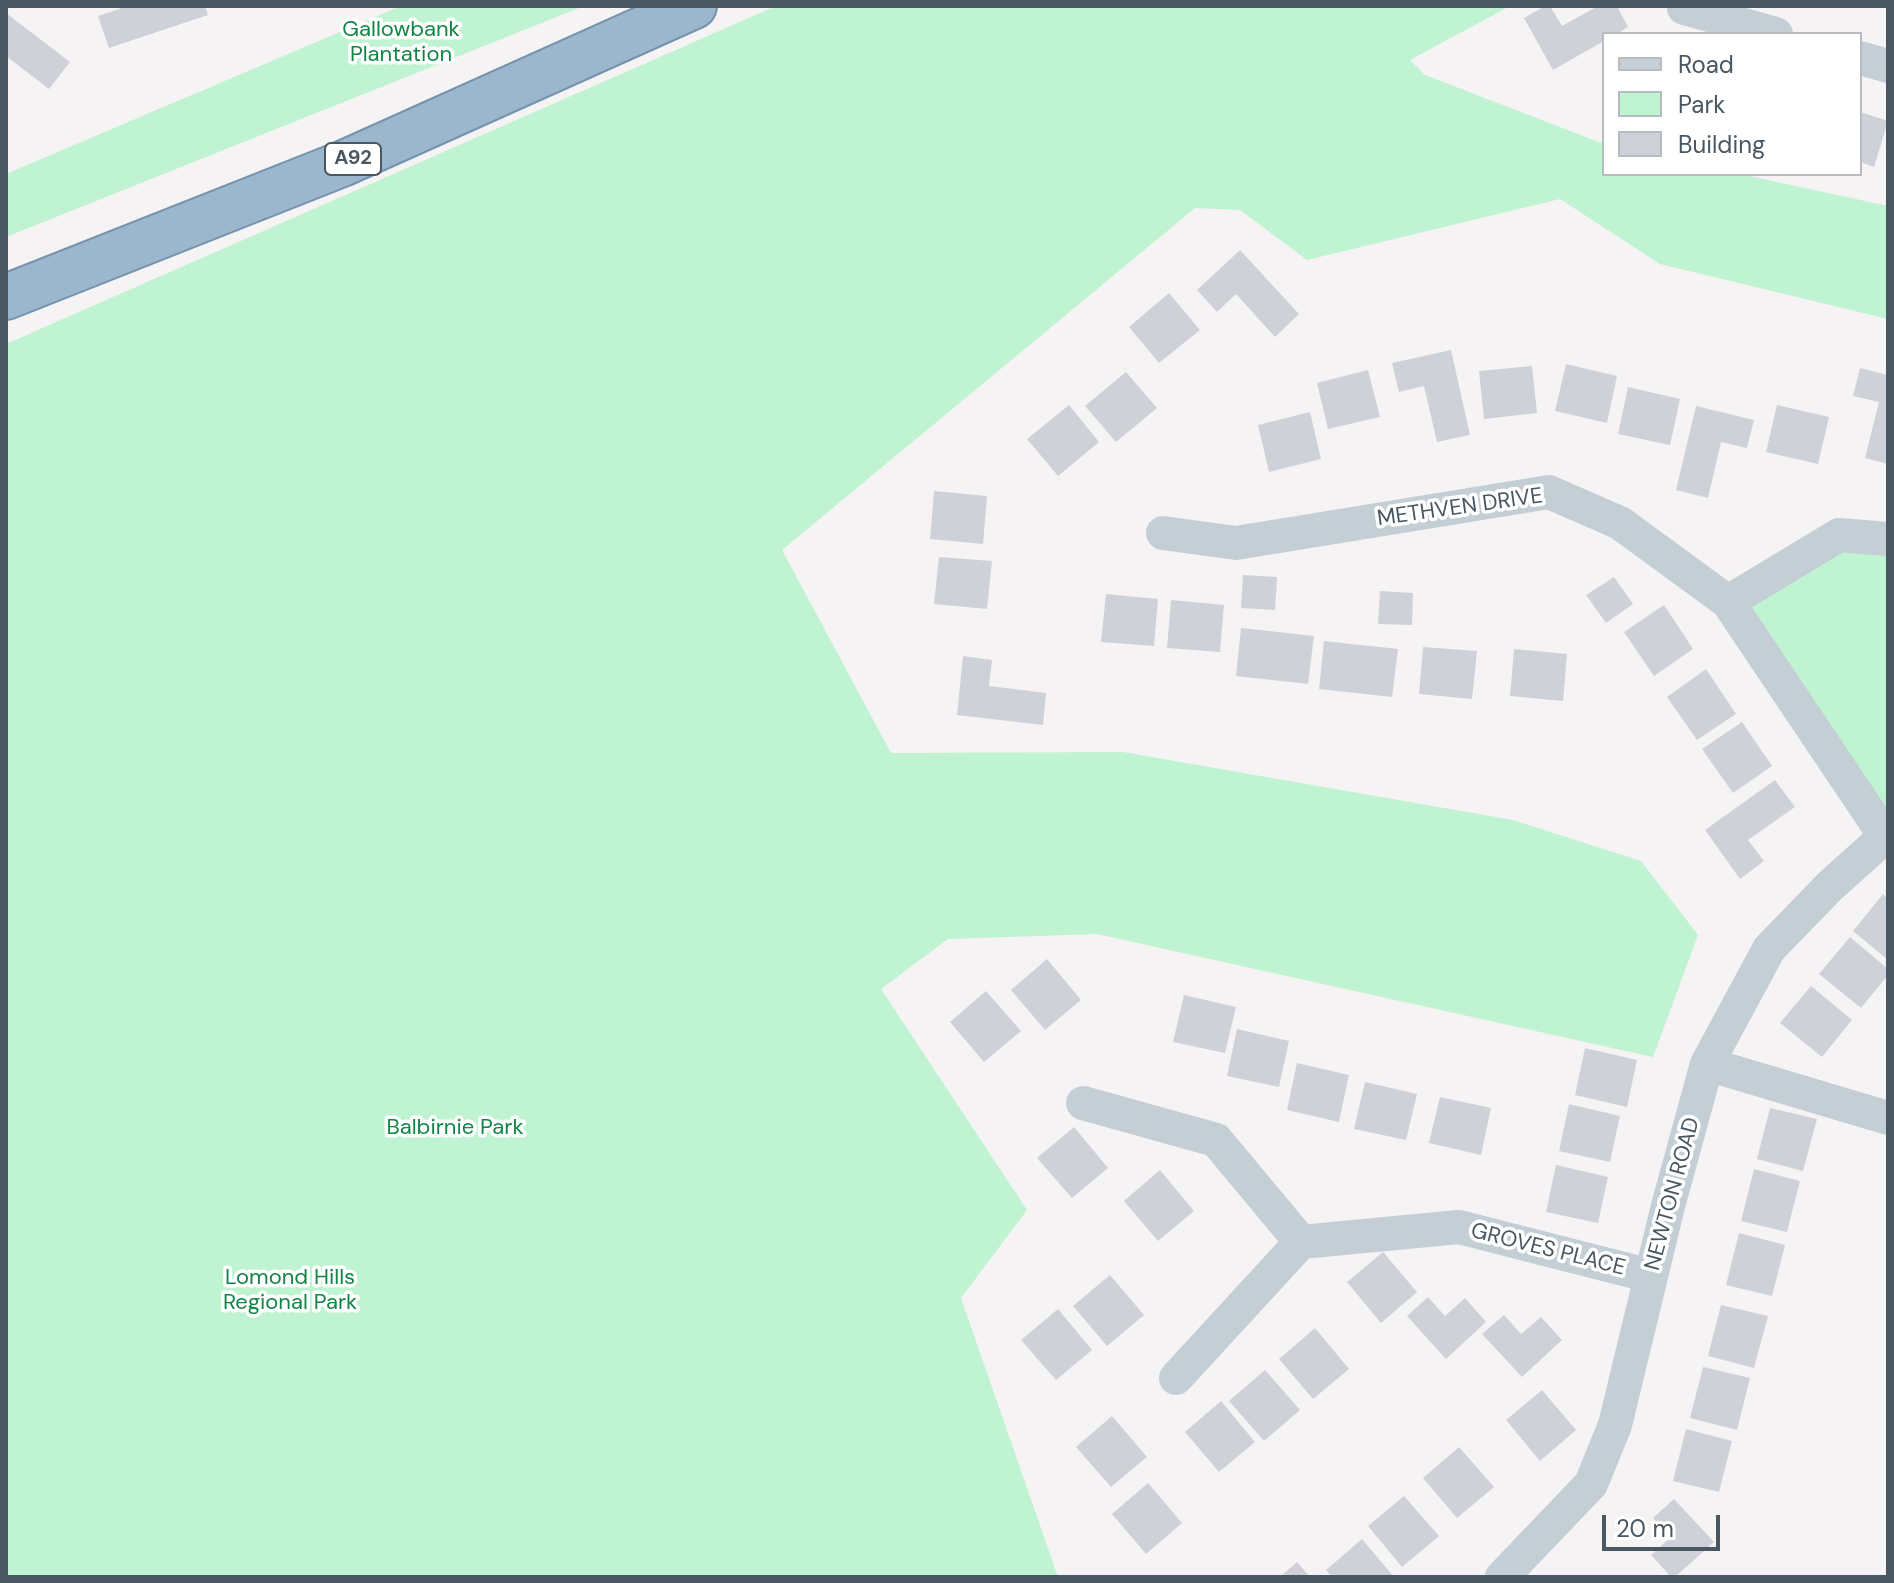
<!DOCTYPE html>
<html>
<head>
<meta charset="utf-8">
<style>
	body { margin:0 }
	#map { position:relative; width:1894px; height:1583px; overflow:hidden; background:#f5f3f3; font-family:"DM Sans",sans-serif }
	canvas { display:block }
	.frame { position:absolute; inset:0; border:8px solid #495762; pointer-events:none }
	.legend { position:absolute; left:1602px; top:32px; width:260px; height:144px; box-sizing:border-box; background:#fff; border:2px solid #b6bcc0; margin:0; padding:10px 14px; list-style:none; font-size:24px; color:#495762 }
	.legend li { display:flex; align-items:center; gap:16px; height:40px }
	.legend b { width:40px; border:2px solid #b6bcc0 }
	.scale { position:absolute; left:1602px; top:1515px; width:118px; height:36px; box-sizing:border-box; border:4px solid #495762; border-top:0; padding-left:10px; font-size:24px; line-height:28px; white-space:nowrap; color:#495762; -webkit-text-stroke:6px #fff; paint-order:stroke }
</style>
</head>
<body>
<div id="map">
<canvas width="1894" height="1583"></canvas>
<div class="frame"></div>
<ul class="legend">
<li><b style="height:10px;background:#c3ced5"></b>Road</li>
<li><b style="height:22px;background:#c0f3d1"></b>Park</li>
<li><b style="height:22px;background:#ced2d8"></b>Building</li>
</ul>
<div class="scale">20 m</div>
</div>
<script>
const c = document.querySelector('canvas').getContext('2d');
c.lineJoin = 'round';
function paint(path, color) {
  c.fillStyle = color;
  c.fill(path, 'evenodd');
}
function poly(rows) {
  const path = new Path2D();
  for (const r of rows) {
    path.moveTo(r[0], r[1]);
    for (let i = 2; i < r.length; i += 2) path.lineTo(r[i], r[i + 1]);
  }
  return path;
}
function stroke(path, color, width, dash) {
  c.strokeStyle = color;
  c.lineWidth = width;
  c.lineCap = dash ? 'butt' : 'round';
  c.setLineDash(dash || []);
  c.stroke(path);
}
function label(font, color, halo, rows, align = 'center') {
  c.font = font + ' "DM Sans",sans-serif';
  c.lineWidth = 7;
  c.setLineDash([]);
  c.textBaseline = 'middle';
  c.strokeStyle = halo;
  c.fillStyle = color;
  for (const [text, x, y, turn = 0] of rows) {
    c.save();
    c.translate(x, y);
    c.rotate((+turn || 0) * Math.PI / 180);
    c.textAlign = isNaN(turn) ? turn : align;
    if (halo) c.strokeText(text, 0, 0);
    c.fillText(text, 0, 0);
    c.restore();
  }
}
const green = poly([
	[401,6,584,6,6,237,6,174],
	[776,6,1510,6,1410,60,1425,75,1604,144,1604,174,1740,174,1888,206,1888,319,1660,264,1560,199,1307,260,1240,210,1195,208,782,550,891,753,1123,752,1513,820,1641,861,1698,935,1653,1057,1097,934,948,939,881,989,1027,1210,961,1298,1058,1577,6,1577,6,344],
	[1839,535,1888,539,1888,834,1728,602]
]);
const building = poly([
	[128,6,205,6,208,15,109,48,98,16],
	[1545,6,1550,6,1562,26,1598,6,1617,6,1628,27,1617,34,1604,34,1604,41,1553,70,1524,18],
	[6,13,70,62,49,89,6,56],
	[1860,112,1888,121,1874,167,1860,162],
	[1240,250,1299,314,1275,337,1236,294,1217,312,1197,290],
	[1169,293,1200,330,1159,363,1129,327],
	[1451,350,1470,435,1437,442,1424,386,1399,392,1392,363],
	[1566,364,1617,376,1607,423,1555,411],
	[1532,366,1537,413,1484,419,1479,371],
	[1860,368,1888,375,1888,464,1865,458,1879,402,1853,396],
	[1368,370,1380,417,1328,429,1317,383],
	[1126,372,1157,408,1116,442,1085,406],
	[1628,387,1680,399,1670,445,1618,434],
	[1069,405,1099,442,1058,476,1027,439],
	[1777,405,1829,417,1818,464,1766,452],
	[1696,406,1754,420,1747,448,1721,442,1708,498,1676,490],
	[1310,412,1321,459,1269,472,1258,425],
	[934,491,987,496,983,544,930,539],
	[939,557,992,561,987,609,934,604],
	[1243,575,1277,577,1275,610,1241,608],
	[1614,577,1633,604,1606,623,1586,595],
	[1380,591,1413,593,1412,625,1378,624],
	[1106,594,1158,599,1154,646,1101,642],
	[1171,600,1224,605,1220,652,1167,648],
	[1664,605,1693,649,1654,676,1624,632],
	[1241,628,1314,636,1308,684,1236,676],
	[1324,641,1398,649,1392,697,1319,689],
	[1423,647,1477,651,1472,699,1419,694],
	[1514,649,1567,654,1563,701,1510,696],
	[963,656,992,660,989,686,1046,693,1043,725,957,715],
	[1706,669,1736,714,1697,740,1667,697],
	[1742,722,1772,766,1733,793,1702,749],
	[1775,780,1795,807,1748,840,1764,861,1740,879,1705,830],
	[1883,894,1888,899,1888,960,1853,931],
	[1850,937,1888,969,1888,975,1861,1008,1819,974],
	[1047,959,1081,1000,1045,1030,1011,990],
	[1811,986,1852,1020,1822,1057,1780,1023],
	[986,991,1021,1031,984,1062,950,1022],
	[1184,995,1236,1007,1225,1053,1173,1042],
	[1237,1029,1289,1041,1279,1087,1227,1076],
	[1585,1048,1637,1060,1627,1107,1575,1095],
	[1297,1063,1349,1075,1339,1122,1287,1110],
	[1365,1082,1417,1094,1406,1140,1354,1129],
	[1440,1097,1491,1108,1481,1155,1429,1143],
	[1569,1104,1620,1116,1610,1162,1559,1151],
	[1770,1108,1817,1119,1803,1171,1757,1159],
	[1074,1127,1108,1168,1072,1198,1037,1158],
	[1556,1165,1608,1177,1598,1223,1546,1212],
	[1754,1169,1800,1181,1787,1232,1741,1221],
	[1160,1170,1194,1211,1158,1241,1124,1201],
	[1739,1233,1785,1245,1772,1296,1726,1285],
	[1383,1252,1417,1292,1381,1323,1347,1282],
	[1110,1275,1144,1315,1107,1346,1073,1306],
	[1428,1297,1445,1316,1465,1298,1486,1322,1446,1359,1407,1316],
	[1721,1305,1768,1316,1754,1368,1708,1356],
	[1058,1309,1092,1350,1056,1380,1021,1340],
	[1504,1315,1521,1334,1541,1317,1562,1340,1522,1377,1482,1334],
	[1315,1328,1349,1369,1313,1399,1279,1359],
	[1703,1367,1750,1378,1737,1430,1690,1418],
	[1265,1370,1300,1410,1264,1441,1229,1401],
	[1542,1390,1576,1430,1540,1461,1506,1420],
	[1221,1401,1255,1442,1219,1472,1185,1432],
	[1112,1416,1147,1457,1111,1487,1076,1447],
	[1686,1429,1732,1441,1719,1492,1673,1481],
	[1459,1447,1494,1487,1457,1518,1423,1478],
	[1148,1483,1182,1523,1146,1554,1112,1514],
	[1404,1496,1439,1536,1402,1567,1368,1526],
	[1674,1499,1714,1542,1675,1577,1671,1577,1651,1555,1671,1537,1653,1518],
	[1362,1539,1394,1577,1332,1577,1326,1570],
	[1297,1562,1310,1577,1280,1577]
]);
const minor = poly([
	[1684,8,1776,34],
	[1860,58,1888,66],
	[1163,533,1236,543,1549,492,1620,523,1728,602,1885,836],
	[1728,602,1839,535,1888,539],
	[1707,1064,1888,1118],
	[1083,1103,1216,1140,1301,1242],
	[1176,1378,1301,1242,1459,1227,1651,1276],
	[1502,1577,1591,1484,1615,1425,1668,1206,1707,1064,1769,949,1830,886,1888,834]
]);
const trunk = poly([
	[6,297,342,164,694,6]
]);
const shields = [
	[353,159,56]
];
const shieldNames = [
	["A92",353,159]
];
const parkNames = [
	["Gallowbank",401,30],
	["Plantation",401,55],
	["Balbirnie Park",455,1128],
	["Lomond Hills",290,1278],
	["Regional Park",290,1303]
];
const streetNames = [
	["METHVEN DRIVE",1460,508,-8],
	["NEWTON ROAD",1673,1194,-75],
	["GROVES PLACE",1548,1250,14]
];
paint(green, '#c0f3d1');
paint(building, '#ced2d8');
stroke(trunk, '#7393b0', 48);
stroke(minor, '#c3ced5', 34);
stroke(trunk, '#9cb6cb', 44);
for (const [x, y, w] of shields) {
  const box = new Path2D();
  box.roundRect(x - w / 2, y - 16, w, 32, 6);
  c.fillStyle = '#fff';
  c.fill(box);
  stroke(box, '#495762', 2);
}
label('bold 20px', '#495762', null, shieldNames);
label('22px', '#118545', '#fff', parkNames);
label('22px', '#495762', '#fff', streetNames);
</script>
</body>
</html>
